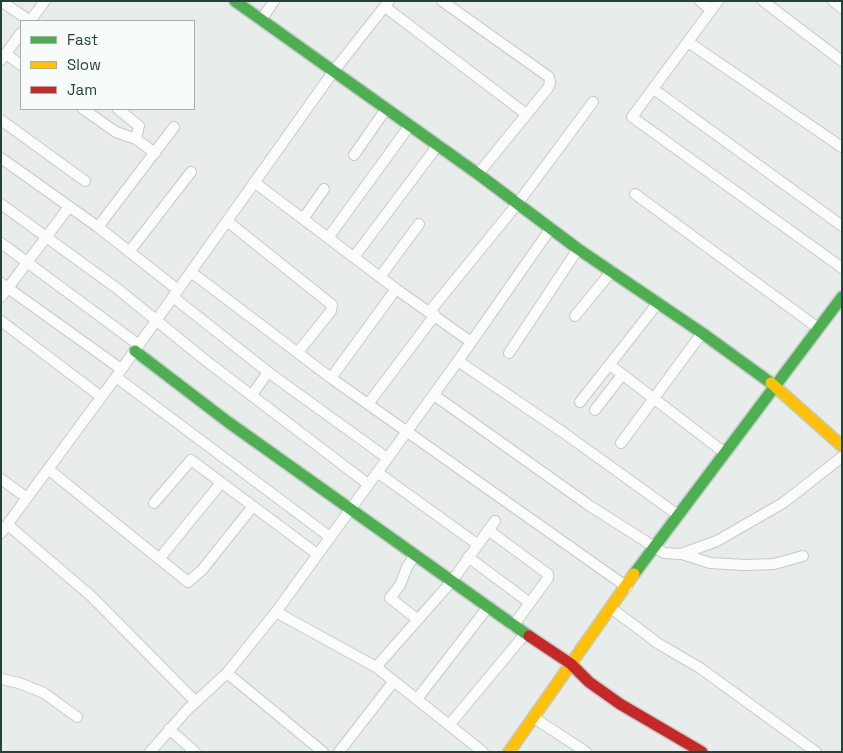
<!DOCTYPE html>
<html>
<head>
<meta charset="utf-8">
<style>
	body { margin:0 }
	#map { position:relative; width:843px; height:753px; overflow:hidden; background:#e8edeb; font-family:"Space Grotesk",sans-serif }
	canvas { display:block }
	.frame { position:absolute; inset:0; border:2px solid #24423a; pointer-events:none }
	.legend { position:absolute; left:20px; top:20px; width:175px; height:90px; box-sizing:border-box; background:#f7fbf9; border:1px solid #a3b1ad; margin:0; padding:6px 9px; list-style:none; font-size:15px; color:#24423a }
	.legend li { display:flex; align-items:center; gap:10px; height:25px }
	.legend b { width:25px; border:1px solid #a3b1ad }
</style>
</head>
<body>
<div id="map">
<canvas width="843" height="753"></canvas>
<div class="frame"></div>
<ul class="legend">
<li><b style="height:6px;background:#4caf50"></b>Fast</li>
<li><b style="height:6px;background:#ffc107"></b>Slow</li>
<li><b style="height:6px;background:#c62828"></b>Jam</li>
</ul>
</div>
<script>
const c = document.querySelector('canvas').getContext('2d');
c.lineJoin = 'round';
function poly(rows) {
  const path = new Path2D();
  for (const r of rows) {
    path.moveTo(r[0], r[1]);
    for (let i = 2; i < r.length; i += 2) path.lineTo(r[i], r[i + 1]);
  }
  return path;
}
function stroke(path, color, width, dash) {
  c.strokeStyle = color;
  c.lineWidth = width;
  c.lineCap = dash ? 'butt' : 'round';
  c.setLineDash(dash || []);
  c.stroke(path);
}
const street = poly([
	[1,1,30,21],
	[442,1,549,77,550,83,548,88,478,174],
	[700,1,711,10],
	[718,1,632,117,842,268],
	[763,1,842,61],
	[833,1,842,8],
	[385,7,526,114],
	[261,20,274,1],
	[30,21,45,1],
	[688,42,842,147],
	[6,54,21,65],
	[1,60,21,33],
	[659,93,842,226],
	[83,109,116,132,136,139,155,153],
	[118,109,139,126,136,139],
	[1,120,85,181],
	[354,155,386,109],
	[1,158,98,227,178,290],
	[254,182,396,289,471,342],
	[635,194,818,328],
	[1,204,119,290,205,360,368,484],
	[303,219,324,189],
	[227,221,332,305,331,311,298,352],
	[98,227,174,127],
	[328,238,410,125],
	[1,243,139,345],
	[129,252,191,172],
	[354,257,438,145],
	[191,272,331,378,627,587],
	[380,277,419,224],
	[1,283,121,369],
	[1,297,69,207],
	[173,297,268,372,387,458],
	[430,311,518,203,593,102],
	[575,316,612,271],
	[1,321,100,396],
	[509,353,578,249],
	[458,361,564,433,678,515],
	[610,365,725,453],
	[116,377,330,537],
	[331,378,396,289],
	[252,395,268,372],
	[434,395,590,506,664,553,681,554,717,541,783,503,842,457],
	[580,402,658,303],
	[368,404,435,315],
	[595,410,622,375],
	[621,443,702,333],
	[48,469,188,582,202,570,253,506],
	[377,472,477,544],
	[1,479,27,498],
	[154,503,191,460,317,554],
	[8,525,91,596,196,702],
	[488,530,548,574,548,578,513,626],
	[1,533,116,377,333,72,389,1],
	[682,554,710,563,745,565,774,564,803,556],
	[415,555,407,567,400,585,390,598,417,619],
	[468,557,530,603],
	[159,559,221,483],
	[611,608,659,644,700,668,816,752],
	[276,612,376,667,483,752],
	[376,667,452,581,495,521],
	[227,673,323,752],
	[1,679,19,683,44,693,77,717],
	[417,699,488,607],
	[534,718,586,752],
	[450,724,525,634],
	[169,729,195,752],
	[150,752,187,710,227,673,276,612,458,361,551,228],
	[339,752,394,681]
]);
const fast = poly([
	[235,1,478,174,578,249,702,333,771,383],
	[135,351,228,422,529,636],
	[634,574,842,297]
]);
const slow = poly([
	[771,383,842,446],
	[509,752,634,574]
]);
const jam = poly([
	[529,636,571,664,589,682,620,704,702,752]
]);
stroke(street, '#c5cac8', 12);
stroke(fast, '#c3cbc8', 14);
stroke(slow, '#c3cbc8', 14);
stroke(jam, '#c3cbc8', 14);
stroke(street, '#fcfcfc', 10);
stroke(fast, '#4caf50', 11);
stroke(slow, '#ffc107', 11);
stroke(jam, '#c62828', 11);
</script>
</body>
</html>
